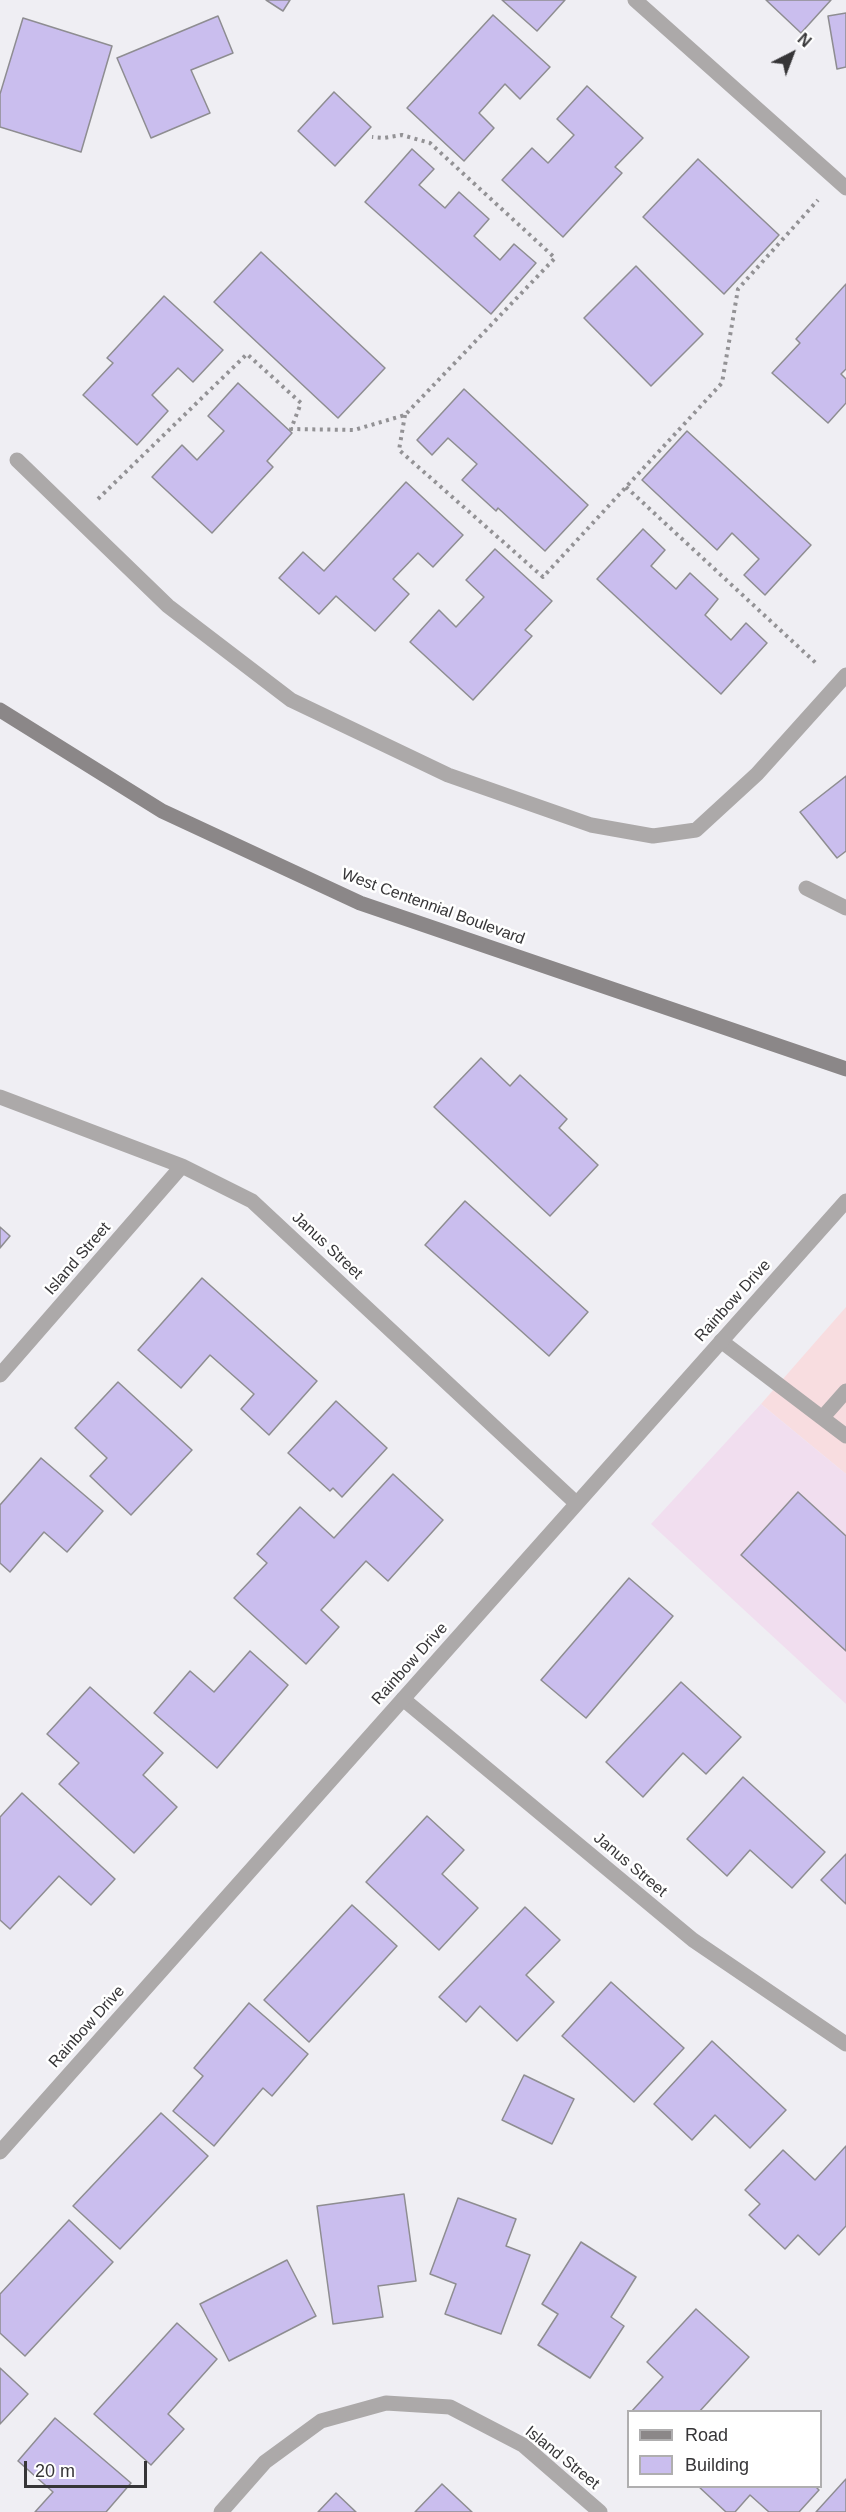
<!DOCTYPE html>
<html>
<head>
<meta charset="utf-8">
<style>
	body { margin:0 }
	#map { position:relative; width:846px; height:2512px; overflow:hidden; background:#efeef3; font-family:Arial,sans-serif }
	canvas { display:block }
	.legend { position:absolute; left:627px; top:2410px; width:195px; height:78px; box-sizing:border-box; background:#fff; border:2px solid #afaeaf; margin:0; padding:8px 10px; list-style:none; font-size:18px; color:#363537 }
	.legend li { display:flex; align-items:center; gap:12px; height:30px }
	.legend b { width:30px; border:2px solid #afaeaf }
	.north { position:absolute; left:762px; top:24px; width:60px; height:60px; -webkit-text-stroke:4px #fff; paint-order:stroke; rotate:42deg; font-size:16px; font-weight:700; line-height:24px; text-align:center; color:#363537 }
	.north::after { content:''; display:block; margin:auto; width:21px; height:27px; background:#363537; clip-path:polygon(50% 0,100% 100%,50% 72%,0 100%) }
	.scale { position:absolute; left:24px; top:2461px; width:123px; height:27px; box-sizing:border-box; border:3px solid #363537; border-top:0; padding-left:8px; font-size:18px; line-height:21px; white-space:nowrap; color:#363537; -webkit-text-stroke:4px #fff; paint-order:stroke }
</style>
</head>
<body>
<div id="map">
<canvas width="846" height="2512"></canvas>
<ul class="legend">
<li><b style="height:8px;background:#8b8788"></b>Road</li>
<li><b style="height:16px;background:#cabeee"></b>Building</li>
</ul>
<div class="north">N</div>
<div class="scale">20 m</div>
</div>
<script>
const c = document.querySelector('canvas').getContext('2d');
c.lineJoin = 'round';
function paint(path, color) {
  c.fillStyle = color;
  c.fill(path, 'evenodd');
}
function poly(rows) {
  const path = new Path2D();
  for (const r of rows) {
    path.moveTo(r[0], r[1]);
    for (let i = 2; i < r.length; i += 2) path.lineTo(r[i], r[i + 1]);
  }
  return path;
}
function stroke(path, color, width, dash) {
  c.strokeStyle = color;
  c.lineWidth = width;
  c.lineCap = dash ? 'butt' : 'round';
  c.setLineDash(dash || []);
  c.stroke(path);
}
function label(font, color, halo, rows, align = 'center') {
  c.font = font + ' Arial,sans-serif';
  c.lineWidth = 5;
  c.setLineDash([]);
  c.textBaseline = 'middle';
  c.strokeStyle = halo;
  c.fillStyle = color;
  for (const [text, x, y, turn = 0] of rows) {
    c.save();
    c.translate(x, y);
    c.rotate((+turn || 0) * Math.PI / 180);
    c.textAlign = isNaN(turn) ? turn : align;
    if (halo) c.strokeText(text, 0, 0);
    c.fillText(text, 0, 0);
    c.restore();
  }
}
const commercial = poly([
	[846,1307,846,1474,761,1404]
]);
const industrial = poly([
	[761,1404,846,1474,846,1704,651,1524]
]);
const building = poly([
	[266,0,290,0,283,11,266,0],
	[502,0,565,0,537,31,502,0],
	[766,0,831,0,801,33,766,0],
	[846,13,846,67,837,69,828,16,846,13],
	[493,15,550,67,520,99,505,84,479,113,494,128,464,161,407,108,493,15],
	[218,16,233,53,191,70,210,113,151,138,117,58,218,16],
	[23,18,112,46,81,152,0,127,0,94,23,18],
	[587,86,643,138,615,167,622,173,563,237,502,180,532,148,548,163,574,135,557,119,587,86],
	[334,92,371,127,335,166,298,131,334,92],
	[412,149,434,169,419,185,445,208,459,192,489,219,474,236,500,260,514,244,536,263,491,314,365,202,412,149],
	[698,159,779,235,724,294,643,217,698,159],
	[261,252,385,368,338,418,214,302,261,252],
	[636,266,703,334,651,386,584,318,636,266],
	[846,284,846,369,841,374,846,379,846,403,828,423,772,373,800,343,796,339,846,284],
	[164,296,223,350,193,382,178,368,152,395,168,411,137,445,83,395,113,363,107,358,164,296],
	[238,383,292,433,267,461,273,467,212,533,152,477,182,445,197,460,224,431,208,416,238,383],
	[464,389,588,505,545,551,498,508,496,511,462,480,477,464,448,438,432,455,417,440,464,389],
	[687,431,811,545,765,595,744,575,759,559,732,533,717,550,642,480,687,431],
	[406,482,463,535,433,567,418,553,393,579,409,594,375,631,336,596,319,614,279,578,303,552,324,571,406,482],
	[643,529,665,550,651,566,676,589,690,573,718,599,705,615,731,640,746,623,767,643,721,694,597,579,643,529],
	[495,549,552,601,525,630,532,636,473,700,410,642,439,610,456,627,484,597,466,580,495,549],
	[846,776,846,851,837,858,800,812,846,776],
	[481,1058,510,1086,520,1075,567,1119,559,1128,598,1165,550,1216,434,1107,481,1058],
	[465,1201,588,1312,549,1356,425,1245,465,1201],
	[0,1227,10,1236,0,1248,0,1227],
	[202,1278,317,1381,269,1435,241,1409,254,1394,210,1355,181,1388,138,1350,202,1278],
	[118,1382,192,1450,131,1515,90,1476,107,1458,75,1428,118,1382],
	[336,1401,387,1448,342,1497,333,1488,330,1491,288,1453,336,1401],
	[41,1458,103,1511,67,1552,44,1532,10,1572,0,1563,0,1505,41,1458],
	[393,1474,443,1520,388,1581,366,1561,321,1610,339,1627,306,1664,234,1598,267,1563,257,1554,300,1507,334,1538,393,1474],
	[798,1492,846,1536,846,1651,741,1555,798,1492],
	[629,1578,673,1616,586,1718,541,1680,629,1578],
	[250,1651,288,1685,217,1768,154,1713,190,1671,214,1692,250,1651],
	[681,1682,741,1737,706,1774,683,1753,643,1797,606,1762,681,1682],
	[90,1687,163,1753,143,1775,177,1807,134,1853,59,1784,79,1763,47,1734,90,1687],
	[743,1777,825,1852,792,1888,750,1850,727,1876,687,1839,743,1777],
	[22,1793,115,1879,91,1905,59,1876,10,1929,0,1920,0,1817,22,1793],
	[427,1816,464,1850,442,1874,478,1908,439,1950,366,1882,427,1816],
	[846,1854,846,1904,821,1880,846,1854],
	[352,1905,397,1946,309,2042,264,2000,352,1905],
	[525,1907,560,1940,526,1975,554,2002,517,2041,480,2006,466,2022,439,1997,525,1907],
	[611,1982,684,2048,634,2102,562,2036,611,1982],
	[249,2003,308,2054,272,2096,263,2088,214,2146,173,2111,203,2076,194,2068,249,2003],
	[712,2041,786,2110,750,2148,715,2115,692,2140,654,2104,712,2041],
	[524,2075,574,2099,552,2144,502,2120,524,2075],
	[161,2113,208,2156,120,2249,73,2206,161,2113],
	[846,2146,846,2226,819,2255,798,2235,785,2249,749,2215,760,2204,745,2190,783,2150,815,2180,846,2146],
	[404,2194,416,2281,378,2286,383,2317,333,2324,317,2206,404,2194],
	[458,2198,516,2219,506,2246,530,2255,501,2334,445,2314,456,2284,430,2274,458,2198],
	[69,2220,113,2262,25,2356,0,2333,0,2294,69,2220],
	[581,2242,636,2277,611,2317,624,2326,590,2378,538,2345,558,2314,542,2304,581,2242],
	[287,2260,316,2316,229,2361,200,2304,287,2260],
	[696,2309,749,2357,699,2412,631,2412,663,2377,647,2362,696,2309],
	[177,2323,217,2359,168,2414,184,2429,151,2465,94,2414,177,2323],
	[0,2368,28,2394,0,2424,0,2368],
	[55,2418,131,2483,106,2512,35,2512,53,2492,18,2461,55,2418],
	[846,2479,846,2512,816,2512,846,2479],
	[442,2484,472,2512,415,2512,442,2484],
	[698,2486,815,2486,819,2490,799,2512,769,2512,750,2495,735,2512,726,2512,698,2486],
	[336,2493,356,2512,318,2512,336,2493]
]);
const path = poly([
	[405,415,399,450,543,577,722,383,738,289,818,200],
	[626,487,818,665],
	[98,499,247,354,301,403,291,429,354,430,405,415,555,258,430,143,402,135,384,138,372,137]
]);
const service = poly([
	[635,0,846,188],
	[17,460,168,606,291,700,448,775,591,825,653,836,696,830,757,774,846,675],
	[806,888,846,908],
	[721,1341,846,1436],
	[823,1417,846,1391]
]);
const minor = poly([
	[0,1097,182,1166,252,1201,576,1503],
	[0,1375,182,1166],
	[403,1699,693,1940,846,2044],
	[221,2512,265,2462,321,2421,386,2403,450,2407,523,2445,600,2512]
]);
const tertiary = poly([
	[0,2152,846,1201]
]);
const secondary = poly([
	[0,710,162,811,360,903,846,1069]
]);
const streetNames = [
	["West Centennial Boulevard",433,907,20],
	["Janus Street",327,1246,43],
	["Island Street",78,1259,-49],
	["Rainbow Drive",733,1301,-48],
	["Rainbow Drive",410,1664,-48],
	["Janus Street",630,1865,40],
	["Rainbow Drive",87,2027,-48],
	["Island Street",562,2458,39]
];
paint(commercial, '#f8dde0');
paint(industrial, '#f1deef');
paint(building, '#cabeee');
stroke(building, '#8e8d91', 1.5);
stroke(path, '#939295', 4, [3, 4.5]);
stroke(service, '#aca9a9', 15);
stroke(minor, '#aca9a9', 15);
stroke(tertiary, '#aca9a9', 15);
stroke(secondary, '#8b8788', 15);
label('16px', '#363537', '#fff', streetNames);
</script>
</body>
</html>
